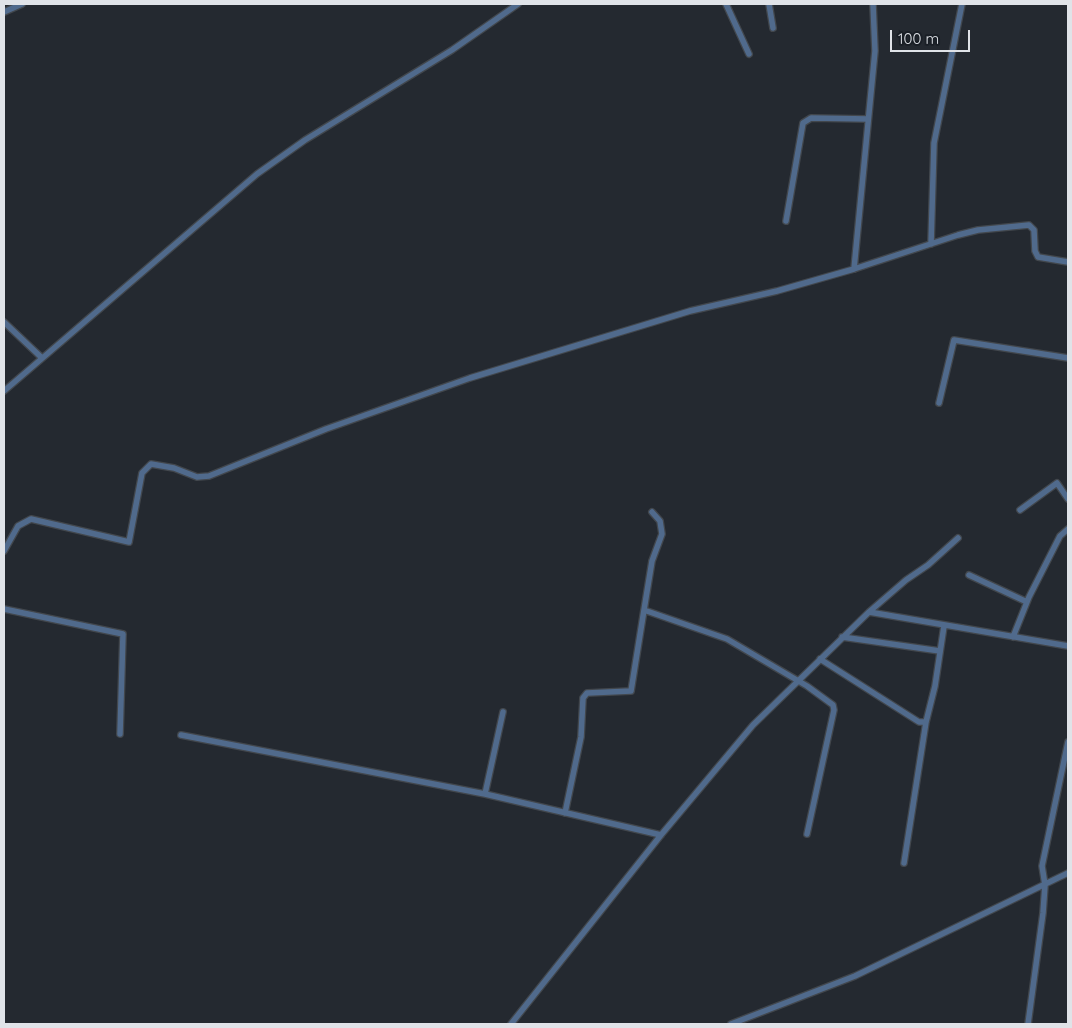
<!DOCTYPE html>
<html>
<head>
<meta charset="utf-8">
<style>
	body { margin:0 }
	#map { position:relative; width:1072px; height:1028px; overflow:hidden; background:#242930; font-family:Quicksand,sans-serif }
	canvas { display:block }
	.frame { position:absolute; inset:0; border:5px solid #e0e3e8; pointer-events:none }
	.scale { position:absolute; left:890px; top:30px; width:80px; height:22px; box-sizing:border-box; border:2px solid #e0e3e8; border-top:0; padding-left:6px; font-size:15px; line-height:18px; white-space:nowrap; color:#e0e3e8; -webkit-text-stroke:4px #1a1f26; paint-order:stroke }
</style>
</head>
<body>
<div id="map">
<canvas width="1072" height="1028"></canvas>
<div class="frame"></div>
<div class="scale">100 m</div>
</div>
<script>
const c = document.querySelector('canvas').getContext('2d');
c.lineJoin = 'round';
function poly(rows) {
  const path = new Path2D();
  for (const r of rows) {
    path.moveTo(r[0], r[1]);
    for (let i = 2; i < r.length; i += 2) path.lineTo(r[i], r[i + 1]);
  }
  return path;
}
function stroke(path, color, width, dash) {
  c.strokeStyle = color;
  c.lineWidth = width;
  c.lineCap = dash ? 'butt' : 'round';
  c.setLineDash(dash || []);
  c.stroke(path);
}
const minor = poly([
	[726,4,749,54],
	[769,4,773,28],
	[4,12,22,4],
	[786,221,803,123,811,118,868,119],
	[931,244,934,143,962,4],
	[854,269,875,51,873,4],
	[4,322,42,358],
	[4,391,257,174,305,140,452,50,518,4],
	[939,403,954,340,1068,358],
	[1020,510,1057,483,1068,499],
	[4,551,18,526,31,519,129,542,142,473,151,464,174,468,197,477,209,476,326,429,470,378,690,311,777,291,854,269,958,235,978,230,1029,225,1034,230,1035,251,1038,257,1068,262],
	[969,575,1027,602],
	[4,609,123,634,120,734],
	[644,610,652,561,662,534,660,521,652,512],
	[869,612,906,580,928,565,958,538],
	[842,637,940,651],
	[1013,637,1029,597,1060,536,1068,529],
	[820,659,919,722,926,722,935,686,944,626],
	[503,712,485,794,661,835],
	[181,735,485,794],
	[565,813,581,737,583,698,587,693,631,691,644,610,727,639,807,686,833,705,834,710,807,834],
	[904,863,926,722],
	[511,1024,661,835,753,725,869,612,1068,646],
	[731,1024,855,976,1068,873],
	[1028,1024,1043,913,1045,885,1042,866,1068,742]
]);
stroke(minor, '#42474d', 8);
stroke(minor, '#506a8c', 5.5);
</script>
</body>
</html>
